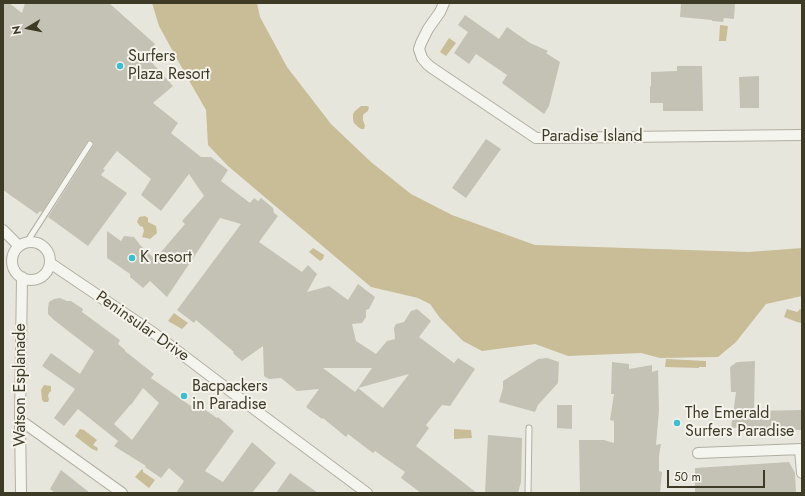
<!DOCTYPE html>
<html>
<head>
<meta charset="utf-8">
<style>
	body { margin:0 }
	#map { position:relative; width:805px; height:496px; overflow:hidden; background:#e7e6dd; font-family:Jost,sans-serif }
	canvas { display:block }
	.frame { position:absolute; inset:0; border:4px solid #3d3b26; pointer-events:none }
	.north { position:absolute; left:8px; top:8px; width:40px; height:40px; -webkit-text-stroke:3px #f5f3ec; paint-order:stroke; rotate:260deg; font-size:11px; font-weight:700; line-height:16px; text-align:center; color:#3d3b26 }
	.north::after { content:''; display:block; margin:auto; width:14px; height:18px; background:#3d3b26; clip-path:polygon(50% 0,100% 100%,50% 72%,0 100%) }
	.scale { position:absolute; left:667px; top:470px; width:98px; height:18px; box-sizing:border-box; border:2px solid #3d3b26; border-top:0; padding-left:5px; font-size:12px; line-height:14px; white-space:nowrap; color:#3d3b26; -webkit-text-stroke:3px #f5f3ec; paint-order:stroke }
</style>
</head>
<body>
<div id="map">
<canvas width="805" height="496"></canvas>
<div class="frame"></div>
<div class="north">N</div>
<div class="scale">50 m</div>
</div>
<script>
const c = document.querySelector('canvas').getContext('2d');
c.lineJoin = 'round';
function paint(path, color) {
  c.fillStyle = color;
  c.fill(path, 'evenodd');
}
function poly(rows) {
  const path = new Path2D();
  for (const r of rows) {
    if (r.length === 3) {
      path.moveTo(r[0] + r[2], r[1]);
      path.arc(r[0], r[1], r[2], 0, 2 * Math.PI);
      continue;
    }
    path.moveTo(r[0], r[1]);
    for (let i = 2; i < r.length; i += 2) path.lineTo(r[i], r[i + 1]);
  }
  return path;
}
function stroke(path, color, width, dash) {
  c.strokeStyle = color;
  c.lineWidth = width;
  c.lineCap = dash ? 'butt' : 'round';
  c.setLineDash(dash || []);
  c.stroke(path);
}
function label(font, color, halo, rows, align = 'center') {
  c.font = font + ' Jost,sans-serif';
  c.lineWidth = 4;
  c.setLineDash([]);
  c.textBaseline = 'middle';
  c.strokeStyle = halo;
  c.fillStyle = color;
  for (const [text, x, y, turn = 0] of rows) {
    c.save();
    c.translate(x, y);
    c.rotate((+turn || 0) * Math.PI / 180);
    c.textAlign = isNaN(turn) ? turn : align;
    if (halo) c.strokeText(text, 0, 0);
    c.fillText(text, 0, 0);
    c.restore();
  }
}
const water = poly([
	[152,3,257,3,260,17,287,67,331,124,371,162,411,194,452,215,535,245,749,252,802,248,802,296,766,304,736,342,718,357,660,358,641,353,568,356,535,344,482,351,463,341,440,318,430,304,418,298,371,287,228,166,208,145,206,110,187,77,159,26],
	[720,25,728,26,726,41,719,41],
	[449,38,456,43,446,56,440,52],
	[361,106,367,106,369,107,368,111,365,113,363,115,363,120,365,126,364,129,361,129,358,127,354,123,353,120,353,114,355,111],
	[145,216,148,218,148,222,156,226,157,233,150,239,142,237,144,231,143,227,140,226,137,222,139,217],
	[313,248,324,255,323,259,320,261,309,252],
	[787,309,797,312,800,309,802,310,801,323,797,322,784,317],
	[174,313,188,323,182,329,168,321],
	[666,359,706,361,706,367,699,367,699,368,665,367],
	[44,385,51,386,51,391,49,393,48,396,49,399,48,402,44,402,42,400,41,390],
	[80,429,84,430,97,440,93,445,98,448,97,451,92,449,75,436],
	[454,429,471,430,472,438,454,439],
	[142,469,143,470,143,472,155,480,149,488,135,477]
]);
const building = poly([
	[3,3,9,3,22,13,25,3,109,3,155,44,147,57,173,86,153,103,178,123,171,133,201,157,211,157,228,170,221,181,250,203,254,198,258,201,261,198,273,208,274,213,278,216,259,242,302,272,308,265,317,274,307,292,329,286,348,300,358,284,375,297,369,309,366,310,366,317,362,323,352,324,356,341,376,354,387,341,395,339,394,328,396,324,404,322,411,311,417,309,431,321,419,337,454,363,458,358,475,369,450,406,442,405,426,425,429,428,416,446,477,493,421,493,401,478,405,472,375,451,373,453,348,434,346,437,323,418,322,419,306,407,319,389,297,391,281,378,269,379,264,376,263,346,242,361,233,353,234,352,196,320,194,323,177,310,241,224,220,218,167,297,150,281,143,288,130,277,130,274,107,258,107,231,121,241,124,236,134,237,141,246,155,259,185,224,182,221,204,196,189,174,161,211,141,195,151,179,117,151,103,169,105,170,101,175,127,193,88,246,48,217,93,146,94,144,92,141,90,140,87,142,42,212,40,211,37,214,3,190],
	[323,368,372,368,358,388,409,374,383,408,358,388,355,392],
	[681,3,735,3,734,19,724,18,723,22,712,21,712,20,680,17],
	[465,15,499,39,507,27,530,43,548,51,546,53,560,62,549,106,544,114,502,83,507,75,476,54,469,64,454,53,468,32,458,25],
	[677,66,702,66,703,111,663,111,663,103,650,103,650,86,651,87,651,72,677,71],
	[759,76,759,108,740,108,739,77],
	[486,139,501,149,466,198,452,188],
	[60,298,67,301,71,301,83,309,82,312,120,340,118,344,125,350,125,351,154,374,151,378,191,406,194,402,217,418,218,417,234,431,205,471,223,482,252,442,276,463,252,493,176,493,184,481,169,468,161,478,145,467,146,466,114,446,118,441,78,409,64,426,54,418,75,389,42,366,51,353,80,374,94,351,54,320,48,314,48,307,49,302,54,299],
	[143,388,159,403,132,440,114,424,131,404,131,405],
	[547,358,559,362,558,383,538,405,535,412,499,402,503,388,503,381,538,359],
	[755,361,754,411,802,410,802,430,766,429,766,427,731,428,736,392,731,392,730,367,737,362],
	[612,362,629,364,629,369,652,365,652,372,658,370,659,410,656,445,661,444,659,456,659,471,662,472,660,493,580,493,579,440,604,440,614,443,614,421,610,420,614,394,611,394],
	[557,405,572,405,572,429,557,428],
	[488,435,522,438,521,482,518,493,485,493],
	[789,462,795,473,796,493,695,493,695,468],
	[61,470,90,493,55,493,50,489],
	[290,473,318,493,276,493]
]);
const lane = poly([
	[27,242,90,144],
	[528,493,529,428]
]);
const street = poly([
	[444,3,440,12,428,29,421,43,419,49,422,58,427,64,432,68,536,138,802,135],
	[3,230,19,246],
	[31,261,19],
	[50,263,155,334,262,415,367,493],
	[20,420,122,493],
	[800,449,802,473],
	[698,453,802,449],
	[21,493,20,420,22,277]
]);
const markers = [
	[120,66,4,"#3ebdcf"],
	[132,258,4,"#3ebdcf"],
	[184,396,4,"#3ebdcf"],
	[677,423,4,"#3ebdcf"]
];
const poiNames = [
	["Surfers",128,57],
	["Plaza Resort",128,75],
	["K resort",140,258],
	["Bacpackers",192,387],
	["in Paradise",192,405],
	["The Emerald",685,414],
	["Surfers Paradise",685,432]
];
const streetNames = [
	["Paradise Island",592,137],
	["Peninsular Drive",142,327,35],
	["Watson Esplanade",21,385,-90]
];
paint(water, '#c8bd97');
paint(building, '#c4c2b4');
stroke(lane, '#b1afa2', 7);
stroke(street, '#b1afa2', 12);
stroke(lane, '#f5f5ef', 5);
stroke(street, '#f5f5ef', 10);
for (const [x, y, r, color] of markers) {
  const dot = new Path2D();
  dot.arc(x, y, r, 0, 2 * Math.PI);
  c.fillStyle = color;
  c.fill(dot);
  stroke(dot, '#f5f3ec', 1.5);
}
label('16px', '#3d3b26', '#f5f3ec', poiNames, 'left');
label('16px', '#3d3b26', '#f5f3ec', streetNames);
</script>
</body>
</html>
